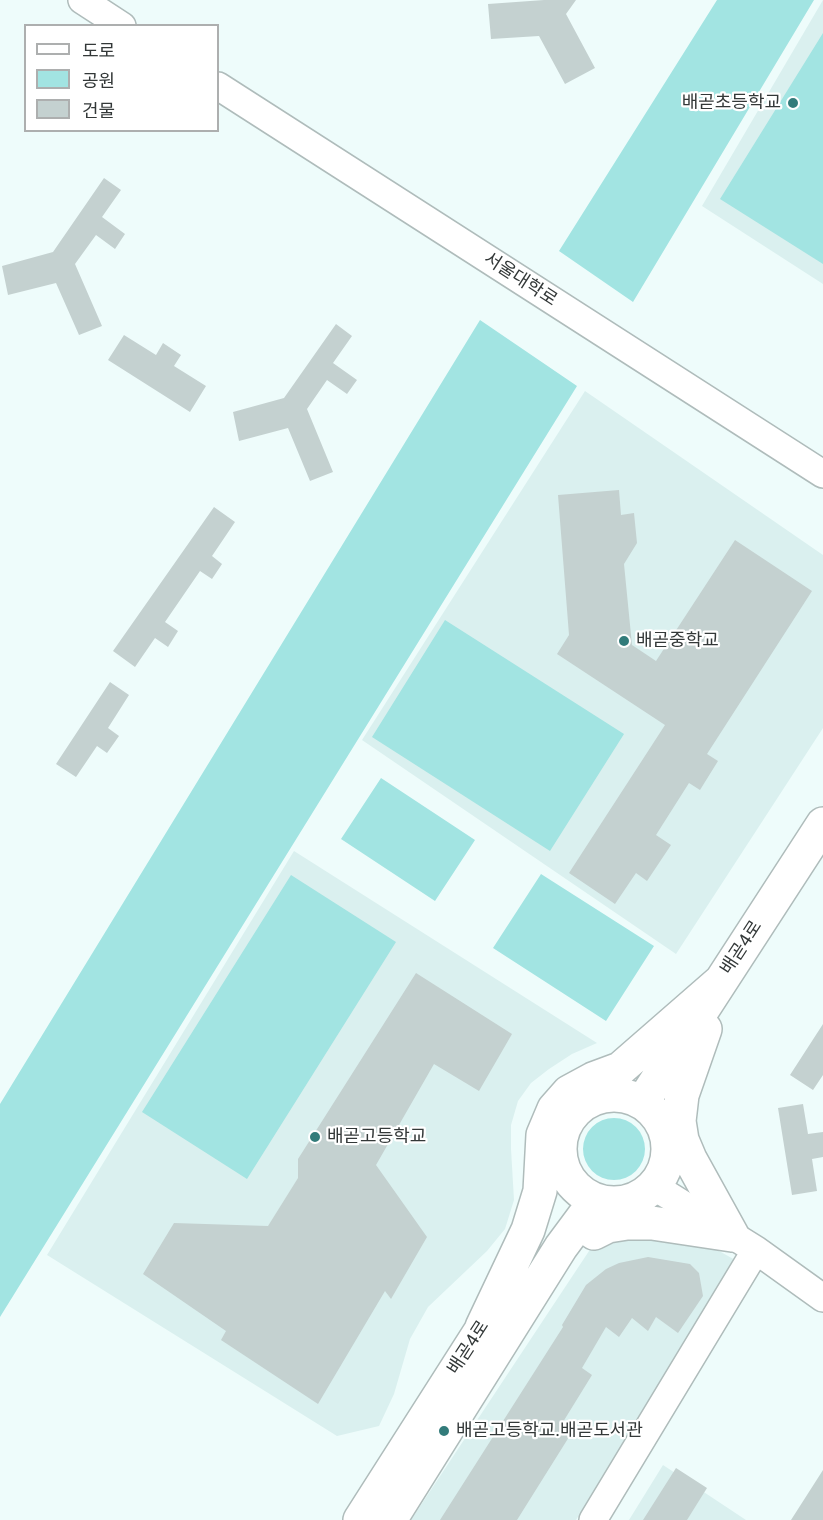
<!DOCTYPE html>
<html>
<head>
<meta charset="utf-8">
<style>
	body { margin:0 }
	#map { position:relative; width:823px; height:1520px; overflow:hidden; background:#eefcfb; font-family:Roboto,"Noto Sans KR",sans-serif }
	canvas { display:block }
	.legend { position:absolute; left:24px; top:24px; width:195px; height:108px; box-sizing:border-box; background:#fff; border:2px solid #adafaf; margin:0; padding:8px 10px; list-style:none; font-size:18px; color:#333838 }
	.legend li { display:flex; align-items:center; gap:12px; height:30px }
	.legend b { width:30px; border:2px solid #adafaf }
</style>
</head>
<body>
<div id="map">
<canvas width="823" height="1520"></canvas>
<ul class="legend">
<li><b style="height:8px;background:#fff"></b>도로</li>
<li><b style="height:16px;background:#a2e4e2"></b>공원</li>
<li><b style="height:16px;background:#c4d1d0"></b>건물</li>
</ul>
</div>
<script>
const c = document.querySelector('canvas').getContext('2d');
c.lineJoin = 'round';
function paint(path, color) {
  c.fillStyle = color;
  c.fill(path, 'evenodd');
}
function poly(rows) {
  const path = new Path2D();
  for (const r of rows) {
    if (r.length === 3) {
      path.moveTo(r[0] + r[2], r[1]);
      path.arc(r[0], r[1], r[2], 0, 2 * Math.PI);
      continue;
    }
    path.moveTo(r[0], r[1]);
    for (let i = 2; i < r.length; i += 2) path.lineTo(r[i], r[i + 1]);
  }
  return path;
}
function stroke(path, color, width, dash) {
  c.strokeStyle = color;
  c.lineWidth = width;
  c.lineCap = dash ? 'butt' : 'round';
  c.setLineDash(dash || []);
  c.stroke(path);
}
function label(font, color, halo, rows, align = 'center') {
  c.font = font + ' Roboto,"Noto Sans KR",sans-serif';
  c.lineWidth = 4.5;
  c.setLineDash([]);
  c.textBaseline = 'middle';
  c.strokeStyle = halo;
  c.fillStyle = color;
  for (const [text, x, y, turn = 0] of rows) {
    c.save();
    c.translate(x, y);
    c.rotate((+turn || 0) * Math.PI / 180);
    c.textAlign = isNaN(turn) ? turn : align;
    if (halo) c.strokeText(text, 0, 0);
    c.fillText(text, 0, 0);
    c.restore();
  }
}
const built = poly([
	[823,0,823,284,702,206],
	[585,391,823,555,823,728,676,954,362,740],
	[294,851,597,1043,572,1054,549,1069,531,1083,518,1101,511,1125,511,1149,514,1200,505,1229,487,1251,428,1307,410,1339,394,1394,379,1426,337,1436,47,1255],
	[676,1227,737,1261,576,1520,411,1520,589,1251,602,1235],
	[663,1465,746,1520,629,1520]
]);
const green = poly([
	[717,0,814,0,633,302,559,251],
	[823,33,823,264,720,199],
	[480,320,577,386,0,1317,0,1104],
	[445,620,624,734,550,851,372,737],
	[381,778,475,840,435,901,341,839],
	[541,874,654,946,606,1021,493,948],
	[291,875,396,942,247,1179,142,1112],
	[614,1149,31]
]);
const building = poly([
	[544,0,576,0,566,14,595,68,565,84,539,36,491,39,488,4],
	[104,178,121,190,102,217,125,234,115,249,96,235,75,264,102,326,79,335,56,283,8,295,2,266,53,252],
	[336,324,352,336,333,363,357,380,347,394,327,380,307,409,333,472,310,481,288,428,239,441,233,412,284,398],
	[124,335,156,355,163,343,181,355,174,366,206,386,190,412,108,360],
	[619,490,621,515,634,513,637,543,624,564,632,645,656,661,735,540,812,591,707,754,718,761,700,790,689,783,656,835,671,845,647,881,636,873,615,904,569,873,665,725,557,654,569,635,558,495],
	[214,507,235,522,212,556,222,564,212,579,200,571,165,622,178,631,168,647,155,638,135,667,113,651],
	[110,682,129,695,108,728,119,736,107,753,97,746,76,777,56,764],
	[416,973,512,1034,479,1091,434,1064,376,1165,427,1237,391,1299,385,1291,318,1404,221,1340,226,1331,143,1274,174,1223,268,1226,298,1178,298,1159],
	[823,1024,823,1075,813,1090,790,1075],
	[803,1104,808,1134,823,1132,823,1157,812,1159,817,1191,792,1195,778,1108],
	[648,1257,690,1264,699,1273,703,1296,678,1333,656,1317,648,1331,632,1318,619,1337,606,1327,582,1368,592,1375,563,1422,574,1429,517,1520,440,1520,563,1327,562,1325,586,1285,606,1269,619,1263],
	[676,1468,707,1488,687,1520,643,1520],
	[823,1470,823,1520,791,1520]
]);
const minor = poly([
	[82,0,122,26],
	[218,86,823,474],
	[655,1187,756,1250,823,1298],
	[593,1520,756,1250]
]);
const major = poly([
	[705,1029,682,1095,679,1121,682,1140,690,1159,732,1235],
	[614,1149,54],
	[642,1103,823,824],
	[594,1233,608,1226,627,1223,652,1223,732,1235],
	[482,1327,528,1230,540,1191,543,1135,554,1109,569,1092,593,1079,620,1069,721,981],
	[360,1520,494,1310],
	[390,1520,561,1247,584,1216,594,1207,606,1204]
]);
const markers = [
	[793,103,6,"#327b7a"],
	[624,641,6,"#327b7a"],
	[315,1137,6,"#327b7a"],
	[444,1431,6,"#327b7a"]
];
const poiNames = [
	["배곧초등학교",781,103,"right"],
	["배곧중학교",636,641],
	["배곧고등학교",327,1137],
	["배곧고등학교.배곧도서관",456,1431]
];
const streetNames = [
	["서울대학로",520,280,33],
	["배곧4로",742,948,-57],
	["배곧4로",469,1348,-57]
];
paint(built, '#daf0ef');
paint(green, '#a2e4e2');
paint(building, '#c4d1d0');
stroke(minor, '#afbcbb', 30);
stroke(major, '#afbcbb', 36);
stroke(minor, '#fff', 27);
stroke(major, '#fff', 33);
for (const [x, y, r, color] of markers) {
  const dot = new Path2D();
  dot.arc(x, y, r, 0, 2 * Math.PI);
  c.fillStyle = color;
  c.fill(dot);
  stroke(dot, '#fff', 2);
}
label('18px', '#333838', '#fff', poiNames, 'left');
label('18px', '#333838', '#fff', streetNames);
</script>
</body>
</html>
